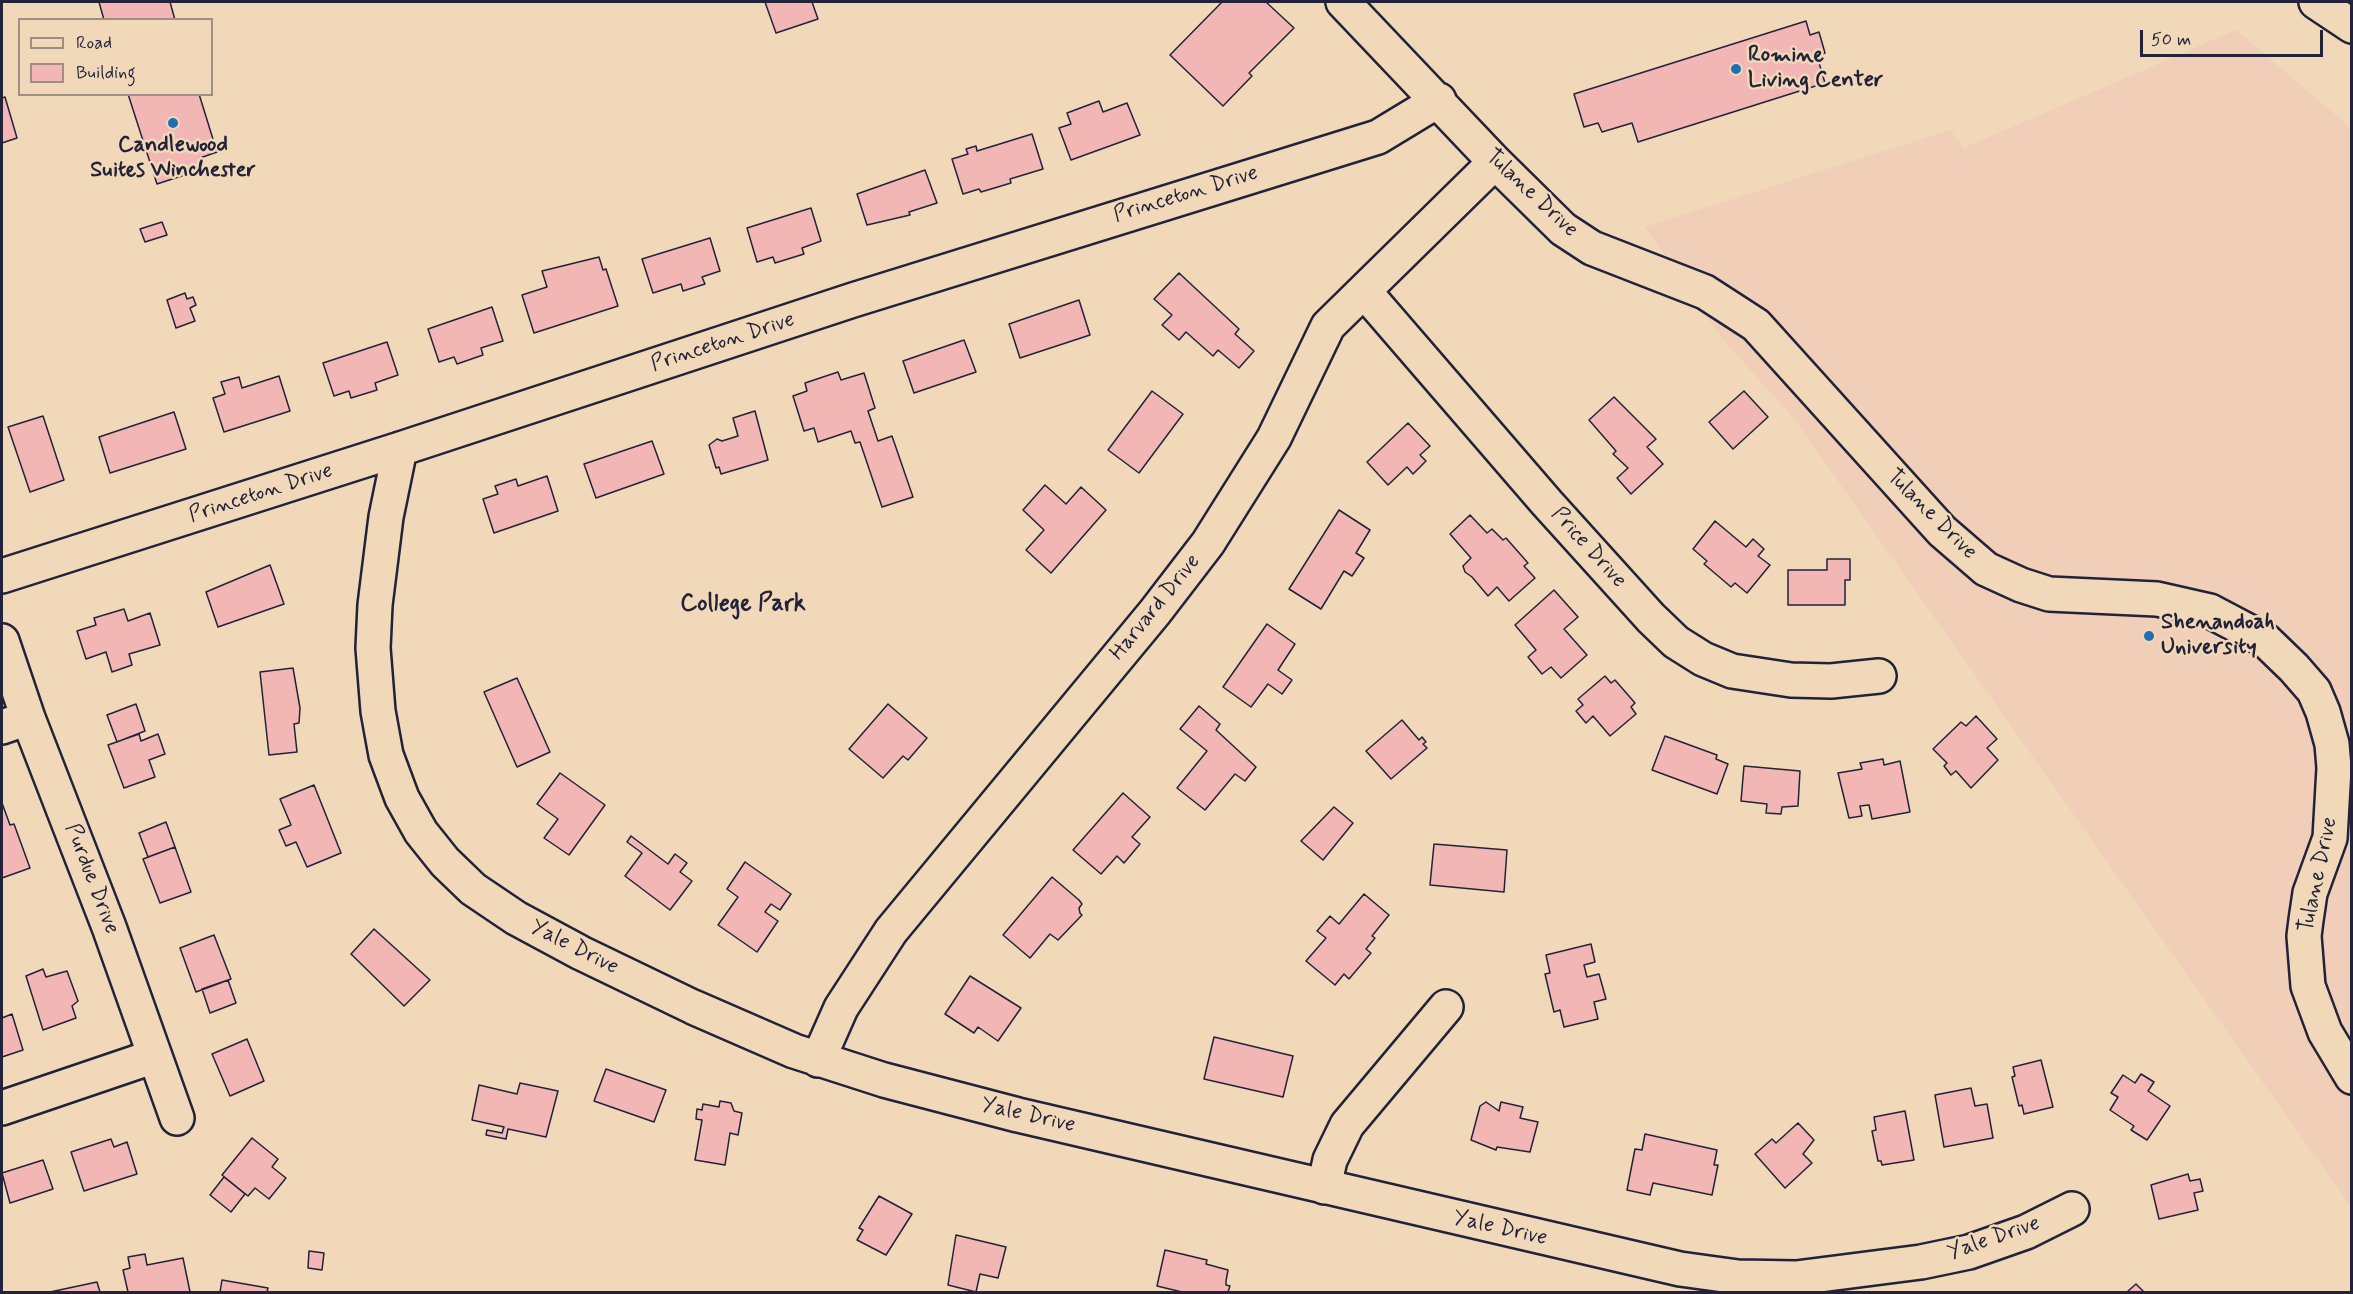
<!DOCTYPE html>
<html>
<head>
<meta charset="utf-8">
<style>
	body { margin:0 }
	#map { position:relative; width:2353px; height:1294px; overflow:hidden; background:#f1d8b8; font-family:Mynerve,sans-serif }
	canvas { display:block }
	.frame { position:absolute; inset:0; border:3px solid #22223b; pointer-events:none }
	.legend { position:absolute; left:18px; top:18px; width:195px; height:78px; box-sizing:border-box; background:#f1d8b8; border:2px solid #9e8f86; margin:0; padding:8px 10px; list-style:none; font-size:18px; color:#22223b }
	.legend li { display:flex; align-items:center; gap:12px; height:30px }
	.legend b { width:30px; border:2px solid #9e8f86 }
	.scale { position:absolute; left:2140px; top:30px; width:183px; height:27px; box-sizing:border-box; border:3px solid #22223b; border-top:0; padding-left:8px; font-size:18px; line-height:21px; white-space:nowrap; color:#22223b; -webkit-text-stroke:4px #f1d8b8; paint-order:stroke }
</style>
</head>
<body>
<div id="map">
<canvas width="2353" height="1294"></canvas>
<div class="frame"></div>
<ul class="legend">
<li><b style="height:8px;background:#f1d8b8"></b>Road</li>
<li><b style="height:16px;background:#f2b6b5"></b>Building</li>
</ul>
<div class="scale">50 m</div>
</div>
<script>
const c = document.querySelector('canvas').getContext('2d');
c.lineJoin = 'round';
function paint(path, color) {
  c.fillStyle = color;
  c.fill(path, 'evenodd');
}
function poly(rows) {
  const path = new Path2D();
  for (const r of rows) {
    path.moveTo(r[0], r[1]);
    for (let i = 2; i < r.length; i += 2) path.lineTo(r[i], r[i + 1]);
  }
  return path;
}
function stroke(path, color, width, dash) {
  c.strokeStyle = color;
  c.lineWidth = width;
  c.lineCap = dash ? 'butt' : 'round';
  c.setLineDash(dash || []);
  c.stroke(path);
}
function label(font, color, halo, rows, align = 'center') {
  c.font = font + ' Mynerve,sans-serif';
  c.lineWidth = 5;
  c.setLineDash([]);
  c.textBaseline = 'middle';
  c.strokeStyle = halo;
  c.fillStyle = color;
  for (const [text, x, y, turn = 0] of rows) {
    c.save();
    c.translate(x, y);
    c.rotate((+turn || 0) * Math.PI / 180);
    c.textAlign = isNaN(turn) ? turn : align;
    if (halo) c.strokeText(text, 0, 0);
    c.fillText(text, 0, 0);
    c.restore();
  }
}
const built = poly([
	[2236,30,2351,128,2351,1207,1792,416,1723,340,1645,227,1950,130,1964,148]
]);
const building = poly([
	[99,2,170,2,175,20,104,20,99,2],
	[765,2,812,2,818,19,776,33,765,2],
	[1222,2,1266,2,1294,28,1249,73,1252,76,1223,106,1170,55,1222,2],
	[1806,21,1810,35,1819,32,1825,53,1817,56,1825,83,1638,142,1632,123,1602,132,1598,123,1584,127,1574,94,1806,21],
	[128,94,199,94,217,152,200,158,203,169,157,184,128,94],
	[5,97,17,138,2,143,2,98,5,97],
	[1099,101,1103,112,1127,103,1140,135,1071,160,1059,128,1071,124,1067,113,1099,101],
	[1032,134,1043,169,1010,179,1011,183,981,192,979,189,963,194,952,159,968,154,966,149,976,146,977,151,1032,134],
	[925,170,937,203,909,212,910,215,867,225,857,194,925,170],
	[811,208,821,241,802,248,804,254,775,263,773,257,757,262,747,228,811,208],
	[162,222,167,235,145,242,140,229,162,222],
	[710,238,720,271,702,277,705,284,683,291,681,284,653,293,642,259,710,238],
	[599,257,603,270,606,269,618,306,534,333,522,295,547,287,542,271,599,257],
	[1179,273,1239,329,1235,334,1254,351,1239,368,1218,350,1213,356,1186,332,1179,340,1162,325,1172,315,1154,299,1179,273],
	[185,293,187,299,193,297,196,305,190,308,195,321,176,328,167,300,185,293],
	[1079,300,1090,335,1020,358,1009,324,1079,300],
	[492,307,503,341,481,348,483,355,457,364,454,357,439,362,428,329,492,307],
	[964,340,976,372,914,393,903,361,964,340],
	[387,342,398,375,375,383,377,390,351,398,349,391,334,396,323,363,387,342],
	[838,372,841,380,864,373,875,408,868,411,878,441,892,436,913,497,882,507,860,442,855,443,851,431,818,442,814,428,804,431,793,396,807,391,805,383,838,372],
	[279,376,290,411,224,432,213,398,225,394,221,382,239,377,242,388,279,376],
	[1152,391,1183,414,1139,473,1108,450,1152,391],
	[1744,391,1768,417,1733,449,1709,422,1744,391],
	[1614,397,1656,439,1647,447,1663,464,1631,494,1617,478,1628,468,1613,454,1616,451,1589,420,1614,397],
	[755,411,768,460,721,474,719,467,716,468,709,445,717,439,722,441,738,436,733,418,755,411],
	[174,412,186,449,110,473,99,437,174,412],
	[43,416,64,480,30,492,8,427,43,416],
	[1408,423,1430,446,1420,455,1426,461,1413,474,1407,467,1388,485,1367,462,1408,423],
	[652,441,664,474,596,498,584,464,652,441],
	[547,476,558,511,494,533,483,499,498,494,495,486,516,479,518,486,547,476],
	[1045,485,1066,504,1081,487,1106,510,1051,573,1026,550,1044,530,1023,510,1045,485],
	[1339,510,1370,530,1356,553,1364,558,1352,576,1344,571,1321,609,1289,589,1339,510],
	[1470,515,1487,533,1492,529,1503,540,1506,538,1528,563,1524,566,1535,578,1509,601,1497,587,1488,596,1472,577,1465,572,1463,566,1471,558,1450,534,1470,515],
	[1715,521,1746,547,1753,539,1764,549,1758,556,1770,565,1747,593,1735,583,1731,587,1704,564,1707,561,1693,549,1715,521],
	[1827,559,1850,559,1850,580,1845,580,1845,605,1788,605,1788,570,1827,570,1827,559],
	[270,565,284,604,218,627,206,592,270,565],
	[1554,590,1578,617,1564,629,1587,655,1561,678,1551,667,1542,674,1528,657,1536,650,1515,625,1554,590],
	[124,609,128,621,150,613,160,645,129,654,132,665,112,672,106,652,86,659,77,631,96,625,94,618,124,609],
	[1267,624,1295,644,1278,670,1292,680,1282,694,1268,684,1251,707,1223,687,1267,624],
	[293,668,300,708,299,723,294,724,297,752,269,755,260,672,293,668],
	[1605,676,1611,683,1615,680,1635,703,1631,707,1636,714,1610,736,1593,716,1586,723,1576,711,1583,705,1578,699,1605,676],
	[517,678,550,752,517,767,484,692,517,678],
	[136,704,145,731,117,742,107,715,136,704],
	[888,704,927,738,908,760,903,756,883,778,849,749,888,704],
	[1199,706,1220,724,1216,730,1256,767,1245,781,1235,774,1205,810,1177,788,1207,751,1180,729,1199,706],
	[1976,716,1997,739,1987,748,1998,760,1971,788,1956,771,1951,775,1944,766,1947,763,1933,749,1961,722,1966,726,1976,716],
	[1402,720,1419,740,1422,737,1426,742,1423,744,1427,748,1391,779,1366,751,1402,720],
	[139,734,141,741,158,734,165,754,149,760,155,777,124,788,108,745,139,734],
	[1665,736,1717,755,1716,759,1728,764,1717,794,1652,770,1665,736],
	[1883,759,1884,765,1900,761,1910,812,1872,819,1869,805,1860,806,1862,816,1849,818,1838,773,1862,769,1860,763,1883,759],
	[1744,766,1800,771,1798,806,1782,807,1781,814,1766,813,1767,804,1741,801,1744,766],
	[560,773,605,805,569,855,544,838,558,819,537,804,560,773],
	[314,785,341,853,307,867,296,842,286,846,279,830,291,825,280,799,314,785],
	[1123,793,1150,817,1132,837,1140,844,1124,863,1117,856,1101,874,1073,850,1123,793],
	[2,803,10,825,14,824,30,868,2,878,2,803],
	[1334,807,1353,823,1323,860,1301,841,1334,807],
	[166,822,175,847,148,857,139,833,166,822],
	[631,836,668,864,675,854,687,863,680,872,692,881,670,910,625,876,642,853,627,842,631,836],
	[1434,844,1507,850,1504,892,1430,885,1434,844],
	[175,847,191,892,160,903,143,859,175,847],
	[745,862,791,894,780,910,771,904,765,912,778,921,757,952,718,925,738,897,727,889,745,862],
	[1052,877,1079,900,1082,904,1079,908,1080,913,1082,915,1058,940,1050,934,1030,958,1003,935,1052,877],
	[1364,894,1389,915,1372,936,1375,938,1366,949,1371,953,1349,979,1344,974,1335,985,1306,961,1326,938,1317,931,1330,916,1339,924,1364,894],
	[374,929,430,980,404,1006,351,954,374,929],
	[214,935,231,979,196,992,180,948,214,935],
	[1591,944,1595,962,1584,965,1587,977,1599,974,1606,999,1594,1002,1598,1019,1564,1027,1560,1010,1554,1012,1545,974,1550,973,1546,955,1591,944],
	[43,969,46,977,67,971,78,1001,72,1006,76,1018,43,1030,26,976,43,969],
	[970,976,1021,1008,998,1041,978,1027,974,1033,945,1014,970,976],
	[228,980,236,1003,210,1013,202,989,228,980],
	[12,1014,23,1050,2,1057,2,1018,12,1014],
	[1214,1037,1293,1056,1283,1097,1204,1079,1214,1037],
	[247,1039,264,1081,230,1096,212,1054,247,1039],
	[2041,1060,2053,1107,2024,1114,2022,1105,2019,1106,2012,1077,2015,1076,2013,1067,2041,1060],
	[606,1069,666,1090,654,1122,594,1101,606,1069],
	[2141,1074,2154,1082,2148,1091,2170,1106,2147,1140,2131,1130,2134,1126,2110,1110,2118,1097,2111,1093,2123,1075,2135,1083,2141,1074],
	[520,1083,558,1091,546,1137,508,1129,506,1139,486,1135,487,1130,502,1133,504,1127,472,1120,479,1085,517,1094,520,1083],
	[1971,1088,1975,1106,1987,1104,1993,1138,1944,1147,1935,1095,1971,1088],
	[720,1101,731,1103,734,1111,742,1113,738,1135,730,1133,725,1165,695,1160,702,1120,696,1119,697,1109,702,1110,703,1104,719,1107,720,1101],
	[1486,1102,1499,1111,1501,1102,1523,1107,1520,1118,1538,1122,1530,1152,1497,1147,1496,1150,1471,1140,1480,1106,1486,1102],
	[1905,1111,1914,1160,1882,1165,1881,1161,1878,1161,1872,1131,1876,1130,1874,1117,1905,1111],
	[1798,1123,1814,1140,1803,1154,1812,1163,1785,1188,1755,1154,1772,1139,1776,1143,1798,1123],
	[1645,1134,1717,1150,1714,1165,1718,1165,1712,1195,1653,1183,1650,1195,1627,1190,1635,1149,1642,1150,1645,1134],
	[252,1138,278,1159,272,1167,286,1178,269,1199,255,1188,248,1196,222,1175,252,1138],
	[111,1139,114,1147,127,1142,137,1174,84,1191,71,1152,111,1139],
	[43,1160,53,1189,10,1203,2,1173,43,1160],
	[2188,1174,2190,1181,2200,1179,2203,1191,2194,1193,2198,1210,2159,1219,2151,1185,2188,1174],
	[224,1177,245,1194,231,1212,210,1195,224,1177],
	[879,1196,912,1214,886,1255,857,1240,863,1230,859,1228,879,1196],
	[956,1235,1006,1247,998,1278,980,1274,976,1292,948,1285,956,1235],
	[1165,1250,1207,1260,1206,1264,1228,1270,1226,1281,1226,1285,1230,1286,1228,1292,1182,1292,1157,1286,1165,1250],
	[309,1251,324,1253,322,1270,308,1268,309,1251],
	[145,1254,147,1265,183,1258,190,1292,128,1292,123,1270,130,1268,128,1257,145,1254],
	[222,1280,268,1288,267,1292,220,1292,222,1280],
	[97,1282,100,1292,50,1292,97,1282],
	[2136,1284,2144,1292,2127,1292,2136,1284]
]);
const minor = poly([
	[1343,2,1495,162,1563,229,1592,248,1705,292,1756,325,1942,531,1986,569,2021,585,2049,594,2157,599,2210,611,2265,640,2294,668,2314,691,2323,712,2332,744,2334,768,2330,838,2310,893,2306,920,2304,936,2308,986,2325,1032,2352,1077],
	[1364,291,1547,503,1651,618,1676,642,1703,659,1732,671,1791,680,1831,681,1879,676],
	[400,449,386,517,375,605,373,648,378,711,386,755,402,798,421,832,445,862,473,889,516,918,581,953,693,1007,794,1051,884,1080,1018,1115,1680,1269,1738,1277,1796,1278,1921,1262,1969,1252,2026,1232,2072,1209],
	[2,576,400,449,853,300,1378,137,1439,100],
	[2,641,28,718,109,927,177,1118],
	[2,727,28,718],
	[818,1060,841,1008,891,931,1155,612,1208,543,1274,438,1328,326,1495,162],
	[2,1108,155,1056],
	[1324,1187,1330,1160,1347,1125,1446,1007]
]);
const highway = poly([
	[2316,2,2352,26]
]);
const markers = [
	[1736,69,6,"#1f6fb2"],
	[173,123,6,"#1f6fb2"],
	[2149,636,6,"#1f6fb2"]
];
const poiNames = [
	["Romine",1748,56],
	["Living Center",1748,81],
	["Candlewood",173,146,"center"],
	["Suites Winchester",173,171,"center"],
	["Shenandoah",2161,623],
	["University",2161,648]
];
const streetNames = [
	["Tulane Drive",1531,194,43],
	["Princeton Drive",1186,195,-17],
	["Princeton Drive",723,343,-18],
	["Princeton Drive",261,494,-18],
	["Tulane Drive",1931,515,45],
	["Price Drive",1588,548,48],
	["Harvard Drive",1156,608,-51],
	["Tulane Drive",2319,875,-78],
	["Purdue Drive",91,879,69],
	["Yale Drive",574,948,27],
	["Yale Drive",1028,1116,13],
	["Yale Drive",1500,1229,13],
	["Yale Drive",1994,1239,-19]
];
const neighbourhoodNames = [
	["College Park",743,605]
];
paint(built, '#f1ceb7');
paint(building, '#f2b6b5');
stroke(building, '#22223b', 1.5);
stroke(minor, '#22223b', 38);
stroke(highway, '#22223b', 38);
stroke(minor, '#f1d8b8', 33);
stroke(highway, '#f1d8b8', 33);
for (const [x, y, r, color] of markers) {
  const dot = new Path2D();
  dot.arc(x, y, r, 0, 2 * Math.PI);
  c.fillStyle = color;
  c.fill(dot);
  stroke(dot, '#f1d8b8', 2);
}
label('bold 22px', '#22223b', '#f1d8b8', poiNames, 'left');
label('22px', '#22223b', '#f1d8b8', streetNames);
label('bold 24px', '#22223b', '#f1d8b8', neighbourhoodNames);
</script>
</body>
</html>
